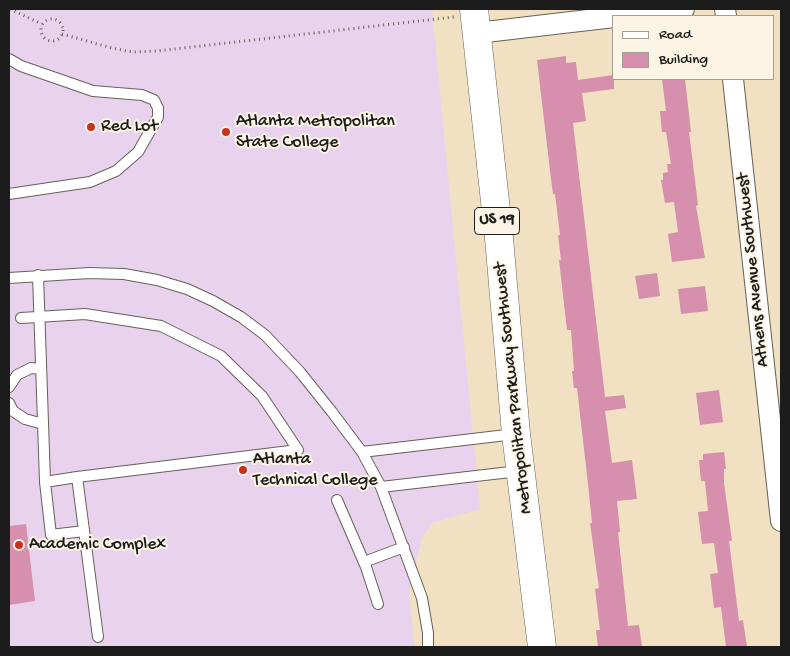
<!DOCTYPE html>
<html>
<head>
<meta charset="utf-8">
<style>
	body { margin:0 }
	#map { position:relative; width:790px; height:656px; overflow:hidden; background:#f1e0c1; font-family:"Gochi Hand",sans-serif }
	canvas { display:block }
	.frame { position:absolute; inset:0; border:10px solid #1c1c1c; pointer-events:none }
	.legend { position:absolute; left:612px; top:15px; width:162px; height:65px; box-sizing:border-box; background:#fcf5e5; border:1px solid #a29e95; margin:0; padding:6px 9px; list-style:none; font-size:15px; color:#1c1c1c }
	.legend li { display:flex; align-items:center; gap:10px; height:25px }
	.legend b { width:25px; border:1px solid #a29e95 }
</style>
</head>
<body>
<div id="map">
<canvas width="790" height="656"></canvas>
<div class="frame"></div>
<ul class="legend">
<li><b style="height:6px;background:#fff"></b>Road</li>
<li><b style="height:14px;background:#d68fad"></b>Building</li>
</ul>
</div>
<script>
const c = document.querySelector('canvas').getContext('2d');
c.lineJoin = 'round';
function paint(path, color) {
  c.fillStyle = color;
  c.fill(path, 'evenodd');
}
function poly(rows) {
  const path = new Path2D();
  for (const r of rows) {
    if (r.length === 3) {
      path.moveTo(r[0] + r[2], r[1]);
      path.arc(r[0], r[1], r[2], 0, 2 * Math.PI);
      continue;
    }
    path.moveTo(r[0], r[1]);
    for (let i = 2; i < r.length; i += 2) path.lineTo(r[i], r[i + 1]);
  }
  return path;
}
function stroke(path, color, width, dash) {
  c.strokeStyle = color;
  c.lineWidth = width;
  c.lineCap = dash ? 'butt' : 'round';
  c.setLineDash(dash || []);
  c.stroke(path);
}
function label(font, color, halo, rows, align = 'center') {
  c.font = font + ' "Gochi Hand",sans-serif';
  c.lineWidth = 4;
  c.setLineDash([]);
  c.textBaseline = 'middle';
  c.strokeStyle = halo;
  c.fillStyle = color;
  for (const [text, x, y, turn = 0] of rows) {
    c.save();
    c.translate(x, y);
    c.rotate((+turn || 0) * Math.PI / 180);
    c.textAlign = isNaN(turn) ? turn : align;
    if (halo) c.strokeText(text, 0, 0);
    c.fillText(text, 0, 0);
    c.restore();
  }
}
const built = poly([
	[9,9,432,9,480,509,432,523,422,538,409,593,415,647,9,647]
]);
const building = poly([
	[566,56,566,63,576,62,578,80,614,75,614,89,582,93,586,121,573,123,605,397,624,395,626,408,605,411,612,463,632,460,637,499,617,501,620,532,618,532,628,626,639,625,642,647,598,647,596,630,600,630,595,589,599,588,590,523,592,523,588,484,577,388,574,388,572,371,574,371,571,330,567,330,559,260,561,260,558,235,560,235,555,194,553,194,551,179,537,60],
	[662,79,685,79,691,132,689,132,698,205,696,206,705,258,672,262,668,234,678,232,674,202,665,203,661,180,663,180,663,173,668,172,667,164,671,164,666,132,662,132,660,111,666,111],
	[657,273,660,296,639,299,635,276],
	[705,286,708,311,681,314,678,289],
	[719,390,723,422,700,425,696,393],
	[724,452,726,469,724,469,724,483,732,541,729,541,739,621,743,620,747,647,726,647,721,607,714,608,710,574,718,573,714,543,702,544,698,512,708,511,705,481,701,481,699,460,703,460,703,454],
	[26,524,35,601,9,605,9,526]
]);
const path = poly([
	[10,9,42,24],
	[52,30,11],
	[62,34,112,48,132,52,157,51,454,17]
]);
const lane = poly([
	[9,59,21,66,93,91,142,95,154,100,158,108,158,117,138,152,116,171,90,182,9,194],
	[38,275,45,482,51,535,84,531],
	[9,278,89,273,124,274,157,280,187,289,213,301,241,317,265,335,300,372,332,412,362,452,381,487,422,598,428,633,428,647],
	[21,318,85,314,161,326,221,356,262,396,298,450,77,477],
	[9,387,17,375,31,368,41,369],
	[9,403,13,411,25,419,43,424],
	[362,452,515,434],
	[45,482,77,477,98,637],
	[381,487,519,471],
	[337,500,366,567,378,604],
	[364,562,404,547]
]);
const street = poly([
	[725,9,726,16],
	[618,16,684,9],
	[477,33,614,17],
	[733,79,781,521]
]);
const primary = poly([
	[474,9,499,238,516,434,542,647]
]);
const markers = [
	[91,127,5,"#c8321e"],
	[226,132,5,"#c8321e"],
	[243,470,5,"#c8321e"],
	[19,545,5,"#c8321e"]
];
const shields = [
	[497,221,45]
];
const shieldNames = [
	["US 19",497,221]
];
const poiNames = [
	["Atlanta Metropolitan",236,122],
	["State College",236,143],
	["Red Lot",101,127],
	["Atlanta",253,460],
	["Technical College",253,481],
	["Academic Complex",29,545]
];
const streetNames = [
	["Athens Avenue Southwest",754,270,-96],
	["Metropolitan Parkway Southwest",514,388,-96]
];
paint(built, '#e9d2ed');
paint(building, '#d68fad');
stroke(lane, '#676156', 12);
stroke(street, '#676156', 22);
stroke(primary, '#676156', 29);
stroke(path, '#676156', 3, [1, 4]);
stroke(lane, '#fff', 10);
stroke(street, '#fff', 20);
stroke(primary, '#fff', 28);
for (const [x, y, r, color] of markers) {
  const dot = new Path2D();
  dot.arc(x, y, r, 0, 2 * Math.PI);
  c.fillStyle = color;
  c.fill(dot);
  stroke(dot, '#fcf5e5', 2);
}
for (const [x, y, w] of shields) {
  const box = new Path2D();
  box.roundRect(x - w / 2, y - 13.5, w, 27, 4);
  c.fillStyle = '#fcf5e5';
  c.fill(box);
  stroke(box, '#1c1c1c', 1);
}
label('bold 16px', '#1c1c1c', null, shieldNames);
label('18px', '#1c1c1c', '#fcf5e5', poiNames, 'left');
label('18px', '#1c1c1c', '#fcf5e5', streetNames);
</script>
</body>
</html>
